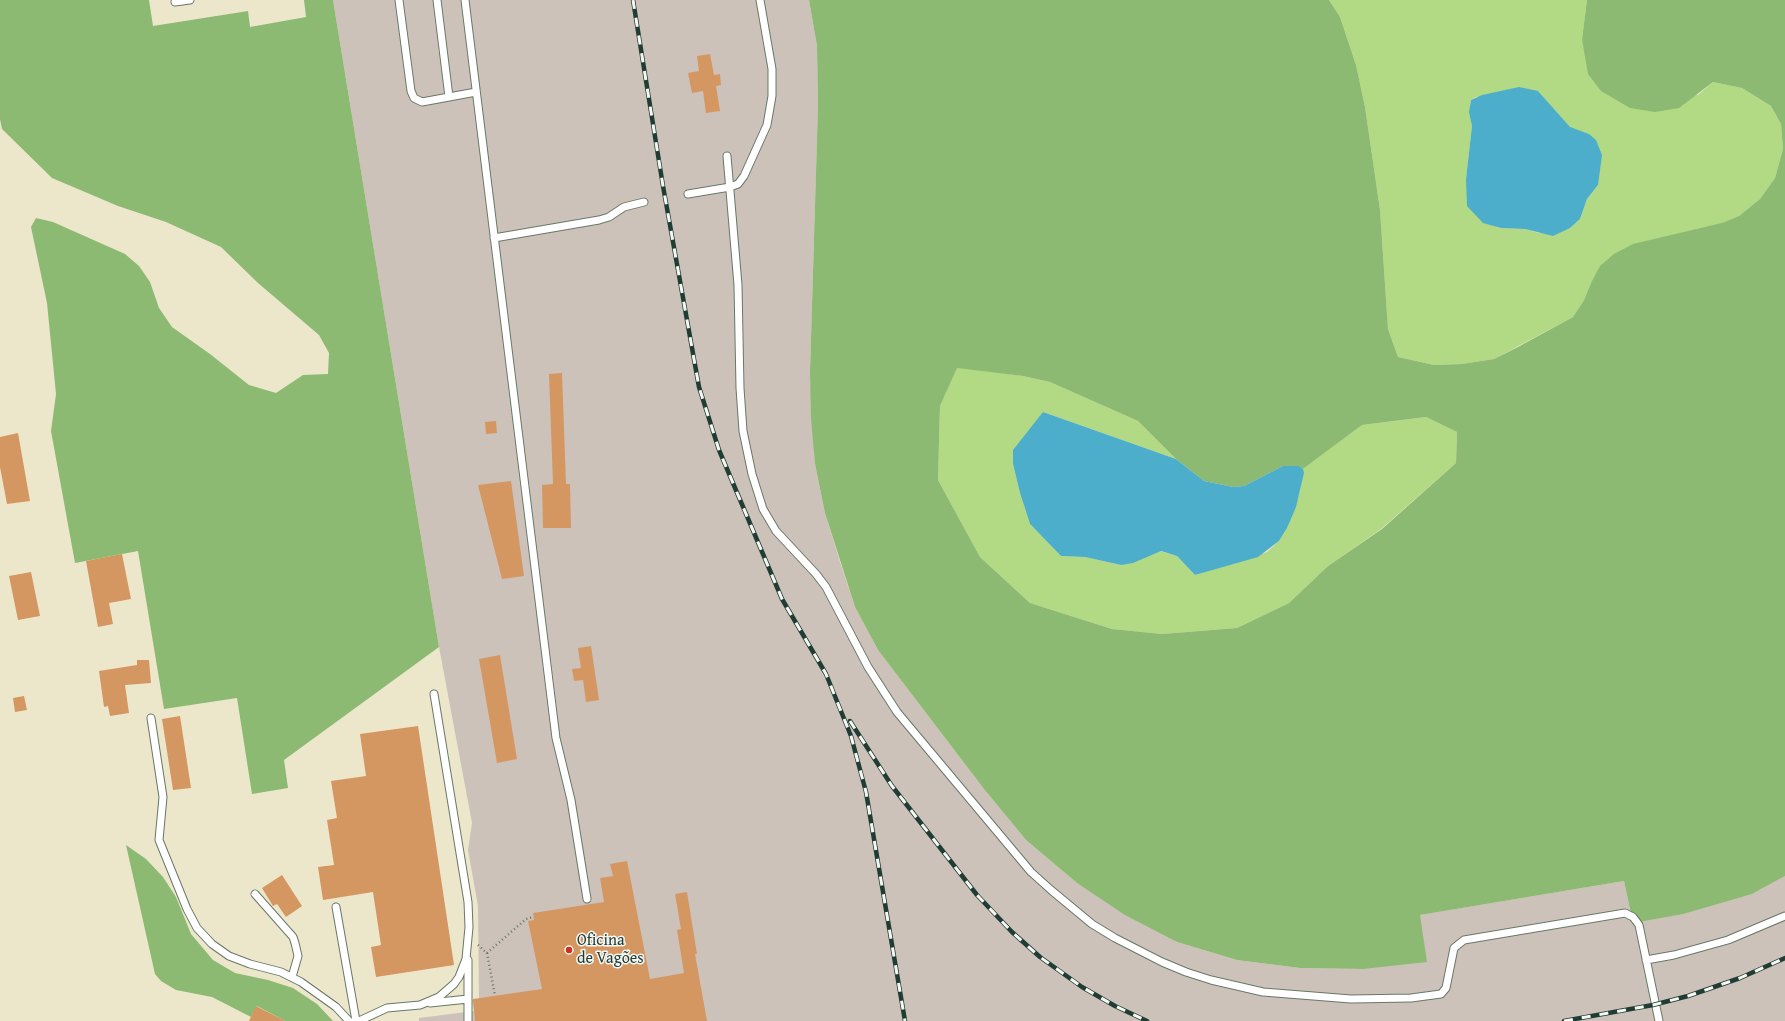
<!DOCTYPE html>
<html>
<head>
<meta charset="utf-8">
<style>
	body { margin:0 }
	canvas { display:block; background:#ece6cb }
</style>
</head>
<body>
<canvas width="1785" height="1021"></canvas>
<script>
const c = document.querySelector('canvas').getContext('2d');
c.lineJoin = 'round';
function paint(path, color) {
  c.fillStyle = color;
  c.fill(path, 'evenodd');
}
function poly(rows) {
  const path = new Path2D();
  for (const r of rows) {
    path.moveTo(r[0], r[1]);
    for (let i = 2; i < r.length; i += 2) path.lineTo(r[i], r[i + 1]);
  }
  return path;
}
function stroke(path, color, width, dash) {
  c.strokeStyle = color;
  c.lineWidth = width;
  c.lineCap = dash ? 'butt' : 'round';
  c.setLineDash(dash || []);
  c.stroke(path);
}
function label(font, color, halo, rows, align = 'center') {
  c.font = font + ' "Gentium Book Plus",serif';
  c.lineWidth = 3;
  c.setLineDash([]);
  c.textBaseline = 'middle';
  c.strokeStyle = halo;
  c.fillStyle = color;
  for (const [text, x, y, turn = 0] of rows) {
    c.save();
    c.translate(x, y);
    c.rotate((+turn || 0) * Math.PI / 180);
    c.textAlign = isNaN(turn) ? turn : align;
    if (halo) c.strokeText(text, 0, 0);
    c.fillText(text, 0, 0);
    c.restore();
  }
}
const industrial = poly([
	[333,0,809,0,817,46,818,105,810,372,815,464,825,513,840,562,855,607,878,650,984,789,1026,840,1077,883,1177,942,1237,960,1300,968,1363,969,1419,915,1624,881,1633,923,1752,894,1785,876,1785,1021,419,1021,419,1018,474,1011,472,1000,479,999,478,906,468,850,472,823,439,647]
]);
const green = poly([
	[1329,0,1587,0,1582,39,1698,95,1713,82,1742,88,1771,106,1781,124,1783,149,1775,178,1760,199,1739,216,1591,283,1584,300,1573,317,1494,359,1462,364,1434,365,1398,357,1388,329,1380,210,1365,107,1356,65,1340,17],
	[1538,91,1570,128,1589,134,1598,185,1587,199,1580,219,1570,228,1539,233,1525,229,1501,228,1483,222,1466,179,1472,126,1470,105,1471,100,1476,97],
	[957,367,1023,376,1050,382,1138,421,1176,459,1043,412,1013,464,1020,493,1030,524,1061,556,1085,557,1121,565,1160,551,1177,556,1195,575,1267,552,1279,541,1287,528,1300,491,1303,469,1362,425,1426,417,1457,432,1456,463,1381,529,1328,566,1289,603,1237,628,1162,634,1112,629,1030,603,980,557,938,480,940,406]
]);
const forest = poly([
	[0,0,149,0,153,26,248,11,250,27,306,17,304,0,333,0,439,647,284,760,288,788,252,794,237,698,164,709,138,551,75,563,51,431,56,394,47,303,31,227,36,218,53,222,125,254,139,266,150,282,159,308,172,327,210,354,249,385,276,393,303,375,328,374,329,353,319,335,258,283,221,247,166,222,118,206,52,178,2,129,0,119],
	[809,0,1329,0,1340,17,1356,65,1365,107,1380,210,1388,329,1398,357,1434,365,1462,364,1494,359,1518,347,1573,317,1584,300,1591,283,1600,266,1614,254,1633,244,1722,223,1739,216,1760,199,1775,178,1783,149,1781,124,1771,106,1742,88,1713,82,1679,108,1655,112,1630,108,1601,91,1588,74,1582,39,1587,0,1785,0,1785,876,1752,894,1683,914,1633,923,1624,881,1420,915,1427,962,1363,969,1300,968,1237,960,1177,942,1125,915,1077,883,1026,840,984,789,878,650,855,607,825,513,815,464,811,418,810,372,818,105,817,46],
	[957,368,1023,376,1050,382,1138,421,1176,459,1204,481,1233,487,1244,486,1283,466,1299,466,1303,469,1362,425,1426,417,1457,432,1456,463,1382,529,1328,566,1289,603,1237,628,1162,634,1112,629,1030,603,980,557,938,480,940,406],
	[126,845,146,859,163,877,176,897,191,934,213,960,235,973,268,980,293,988,317,1004,333,1021,285,1021,257,1006,251,1017,212,997,176,990,161,981,155,974]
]);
const water = poly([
	[1519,87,1538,91,1570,127,1589,134,1596,140,1602,155,1598,185,1587,199,1580,219,1570,228,1553,236,1525,229,1501,228,1483,223,1467,206,1466,179,1472,126,1469,112,1471,100,1482,95],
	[1043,412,1176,459,1204,481,1233,487,1244,486,1283,466,1299,466,1303,469,1304,473,1296,507,1287,528,1279,541,1258,557,1195,575,1177,556,1161,551,1133,563,1121,565,1085,557,1061,556,1030,524,1020,493,1013,464,1013,450]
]);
const building = poly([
	[710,54,714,75,720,74,721,85,716,86,720,111,706,113,703,91,692,93,688,73,699,71,697,56],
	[562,373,566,484,570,484,571,528,543,528,542,485,553,484,549,374],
	[496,421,497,433,486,434,485,422],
	[18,433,30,501,7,504,0,467,0,437],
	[511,481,524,576,502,579,478,485],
	[122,554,131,599,109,603,113,624,98,627,86,561],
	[31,572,40,616,18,620,9,576],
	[591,646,599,700,586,702,583,680,574,681,572,669,581,668,578,648],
	[500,655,517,759,497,763,479,659],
	[137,660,149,660,151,683,125,685,129,713,110,716,108,706,104,707,99,671,137,665],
	[24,696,27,710,15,712,13,698],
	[180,716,191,788,173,790,162,719],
	[418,726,454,965,376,977,371,947,381,945,373,892,323,900,318,867,334,865,327,820,337,818,331,781,366,776,360,734],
	[627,861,650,979,684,973,677,930,681,929,675,894,687,892,697,954,695,954,707,1021,475,1021,473,999,542,989,528,921,534,920,533,913,604,902,600,878,613,876,610,864],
	[282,875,302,906,286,917,277,904,273,906,262,888],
	[256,1006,285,1021,249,1021]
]);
const path = poly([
	[478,945,487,953,495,996],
	[487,953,526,919,533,917]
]);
const service = poly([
	[399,0,411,91,414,98,422,102,476,92],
	[437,0,449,97],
	[465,0,556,738,571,800,587,899],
	[175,2,190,0],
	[727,156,738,285,740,388,743,431,752,474,763,509,776,531,816,574,826,587,868,667,897,712,1031,872,1051,890,1092,924,1115,938,1162,962,1186,972,1211,980,1263,992,1351,999,1411,998,1441,994,1446,988,1454,948,1464,940,1625,913,1633,917,1639,925,1659,1021],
	[688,194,730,187,738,184,744,176,767,125,772,96,772,69,760,0],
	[494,238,599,220,609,217,624,207,644,202],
	[151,718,163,797,159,840,187,909,197,928,212,944,229,956,250,964,281,972,301,982,336,1007,349,1021],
	[255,894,293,937,295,943,298,956,292,977],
	[336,907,356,1021],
	[1646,960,1674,955,1728,940,1785,916],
	[430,1003,468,999],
	[359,1021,387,1008,420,1005,439,997,454,984,459,977,466,959,469,927,468,902,434,694],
	[468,1021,468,960]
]);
const rail = poly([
	[633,0,663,186,699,387,719,450,782,599,826,674,851,736,866,792,905,1021],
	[850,721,892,786,977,895,1012,932,1040,957,1082,987,1115,1006,1147,1021],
	[1564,1021,1653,1005,1688,996,1740,978,1785,958]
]);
const markers = [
	[569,950,4,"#c8321e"]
];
const poiNames = [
	["Oficina",577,941],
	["de Vagões",577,959]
];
paint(industrial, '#cdc2b9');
paint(green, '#b2da84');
paint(forest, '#8dba72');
paint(water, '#4daecc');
paint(building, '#d49761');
stroke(service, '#677869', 9);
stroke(path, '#677869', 2.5, [1, 3]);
stroke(service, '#fff', 7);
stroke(rail, '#1f3d34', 4.5);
stroke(rail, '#f6f6f2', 3, [9]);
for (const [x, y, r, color] of markers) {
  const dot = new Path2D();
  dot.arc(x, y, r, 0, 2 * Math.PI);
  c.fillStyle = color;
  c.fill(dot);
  stroke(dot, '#f6f6f2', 1.5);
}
label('16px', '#1f3d34', '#f6f6f2', poiNames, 'left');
</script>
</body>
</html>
